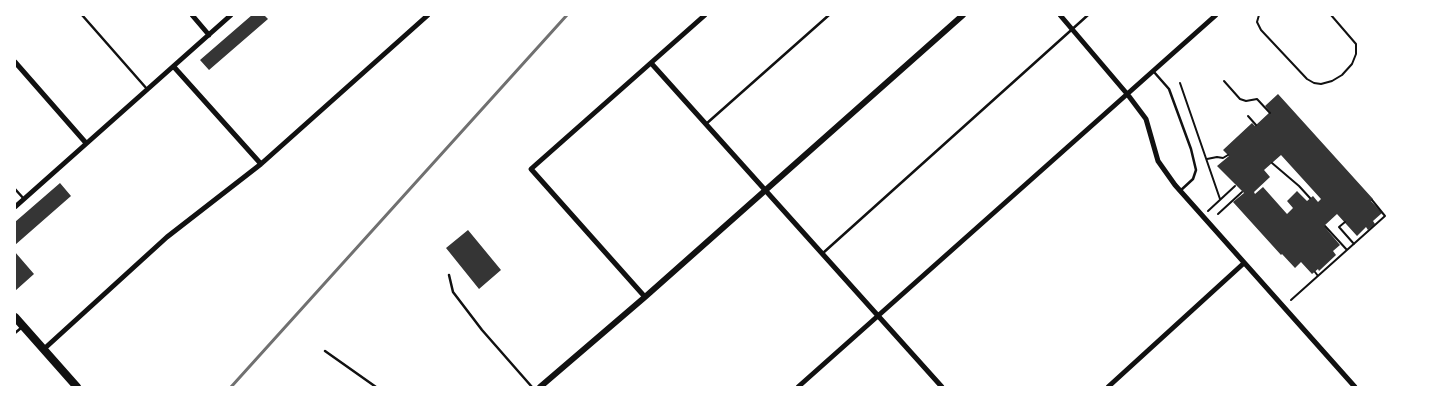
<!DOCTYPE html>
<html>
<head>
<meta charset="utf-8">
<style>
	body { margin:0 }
	#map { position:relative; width:1431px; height:402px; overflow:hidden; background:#fff; font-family:Commissioner,sans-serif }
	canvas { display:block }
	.frame { position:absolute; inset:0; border:16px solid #fff; pointer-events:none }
</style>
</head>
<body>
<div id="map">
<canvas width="1431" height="402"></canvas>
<div class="frame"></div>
</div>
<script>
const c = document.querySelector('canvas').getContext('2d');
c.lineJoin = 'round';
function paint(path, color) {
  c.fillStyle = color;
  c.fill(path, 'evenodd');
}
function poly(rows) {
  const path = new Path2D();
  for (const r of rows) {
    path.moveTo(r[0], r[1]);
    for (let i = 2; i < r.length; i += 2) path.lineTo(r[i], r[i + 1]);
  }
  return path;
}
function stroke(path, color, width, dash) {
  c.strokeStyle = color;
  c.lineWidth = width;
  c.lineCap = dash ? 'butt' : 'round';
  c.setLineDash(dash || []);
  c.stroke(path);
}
const building = poly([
	[252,15,264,15,268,19,209,70,200,60],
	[1278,94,1373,199,1371,201,1382,213,1373,221,1375,224,1368,230,1366,227,1357,236,1337,214,1324,226,1340,245,1333,251,1336,255,1319,271,1318,269,1312,274,1301,262,1295,268,1282,254,1281,255,1233,202,1244,193,1217,166,1229,156,1223,150,1252,123,1255,126,1270,112,1265,106],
	[1281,155,1321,199,1318,202,1313,196,1307,201,1297,191,1287,201,1293,208,1287,214,1263,187,1255,194,1254,192,1270,177,1264,170],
	[60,183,71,196,15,245,15,222],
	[468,230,501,270,479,289,446,248],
	[15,252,34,274,15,291]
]);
const path = poly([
	[1259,15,1257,22,1261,30,1307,79,1314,83,1321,84,1332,81,1342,75,1352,64,1356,54,1356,44,1331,15],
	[1224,81,1240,99,1246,101,1257,99,1270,113],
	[1180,83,1220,199],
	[1248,116,1256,125],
	[1207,159,1217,157,1223,158,1228,155],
	[1272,163,1299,186,1310,198],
	[1208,211,1235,186],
	[1218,214,1242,192],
	[1345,222,1339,227,1354,244],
	[1325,226,1347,250],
	[1315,272,1318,276],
	[1291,300,1385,216,1372,200]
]);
const service = poly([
	[82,15,147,89],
	[1154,72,1169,89,1191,149,1196,170,1193,179,1180,191],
	[706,124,829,15],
	[15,189,24,199],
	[823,253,1088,15],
	[449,275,453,292,482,330,532,387],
	[15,333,21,328],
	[325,351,376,387]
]);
const minor = poly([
	[192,15,209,35],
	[1060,15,1128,95,1146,119,1158,161,1175,185,1355,387],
	[15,62,86,143],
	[651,63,942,387],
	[174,67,261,164],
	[15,207,231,15],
	[645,297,531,169,705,15],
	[44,349,167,237,261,164,428,15],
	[798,387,1216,15],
	[1108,387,1244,263]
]);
const tertiary = poly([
	[540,387,645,297,963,15]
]);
const secondary = poly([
	[15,317,77,387]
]);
const rail = poly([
	[231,387,567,15]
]);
paint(building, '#353535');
stroke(path, '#111', 2);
stroke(service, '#111', 2.5);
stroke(minor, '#111', 5);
stroke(tertiary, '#111', 6);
stroke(secondary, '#111', 8);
stroke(rail, '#707070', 3);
</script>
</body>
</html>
